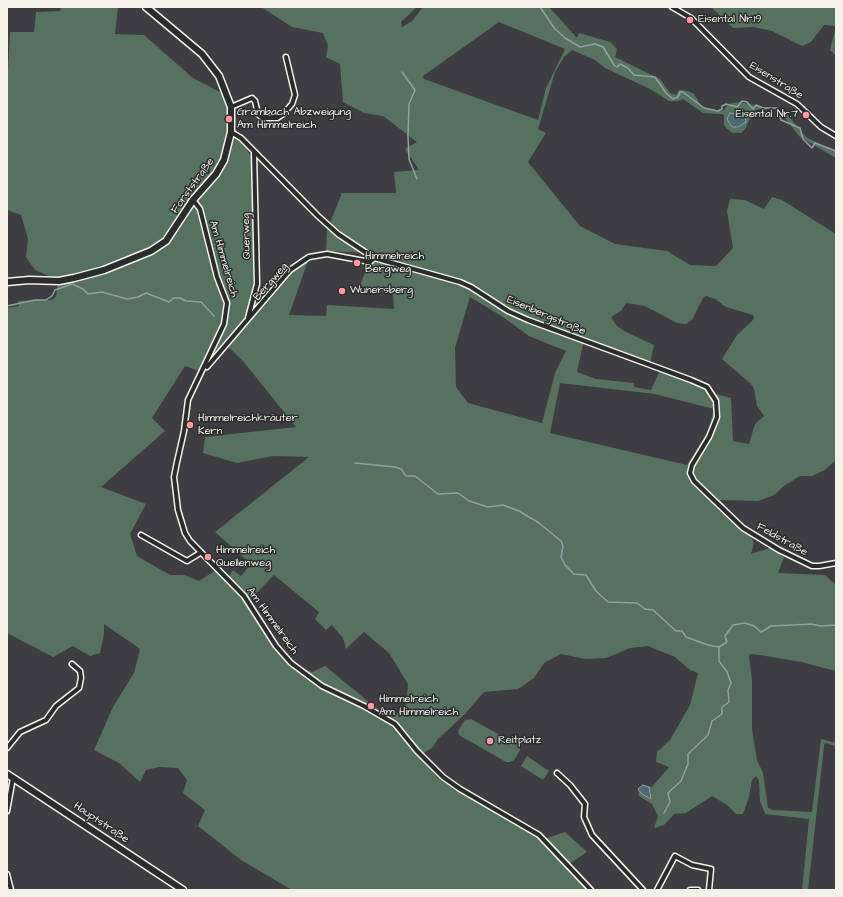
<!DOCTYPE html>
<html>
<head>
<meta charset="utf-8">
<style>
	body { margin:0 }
	#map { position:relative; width:843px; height:897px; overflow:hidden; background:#3e3d42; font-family:"Architects Daughter",sans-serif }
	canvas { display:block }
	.frame { position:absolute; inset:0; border:8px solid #f4f1e8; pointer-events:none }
</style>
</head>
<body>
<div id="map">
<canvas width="843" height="897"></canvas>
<div class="frame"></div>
</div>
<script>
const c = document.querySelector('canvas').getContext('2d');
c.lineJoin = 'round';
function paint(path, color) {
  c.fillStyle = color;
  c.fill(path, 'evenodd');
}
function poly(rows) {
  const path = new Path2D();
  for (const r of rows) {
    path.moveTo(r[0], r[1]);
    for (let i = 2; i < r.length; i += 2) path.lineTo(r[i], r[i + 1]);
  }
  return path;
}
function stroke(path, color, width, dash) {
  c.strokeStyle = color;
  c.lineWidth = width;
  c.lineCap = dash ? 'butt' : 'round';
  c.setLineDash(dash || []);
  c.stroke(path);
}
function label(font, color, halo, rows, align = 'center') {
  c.font = font + ' "Architects Daughter",sans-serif';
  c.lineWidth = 3;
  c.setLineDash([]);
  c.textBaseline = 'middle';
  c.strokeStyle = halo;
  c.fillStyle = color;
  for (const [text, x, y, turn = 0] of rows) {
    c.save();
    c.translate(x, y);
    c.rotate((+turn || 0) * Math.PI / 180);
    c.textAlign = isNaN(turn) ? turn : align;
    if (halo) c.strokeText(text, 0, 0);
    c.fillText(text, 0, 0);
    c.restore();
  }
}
const green = poly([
	[61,7,118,7,115,34,144,35,193,78,220,92,226,97,229,124,232,133,246,148,251,156,255,267,252,296,255,301,259,304,275,282,309,258,289,315,326,316,327,305,394,309,393,294,364,288,360,285,372,255,369,253,326,251,327,230,342,193,396,193,394,172,419,170,405,149,417,142,383,116,364,113,343,102,340,64,326,57,328,46,323,33,292,27,261,7,417,7,401,22,402,27,412,21,423,7,549,7,577,38,579,33,610,42,617,49,615,57,660,79,670,93,676,95,679,90,688,91,694,94,700,104,705,108,721,111,724,110,728,104,739,102,767,108,766,110,759,109,753,112,745,129,741,133,733,133,726,128,724,124,724,115,721,114,703,113,683,99,677,101,669,101,650,89,605,68,595,60,572,50,564,57,555,72,538,129,546,133,528,162,580,226,615,244,667,251,690,265,716,266,733,248,727,211,730,199,745,200,764,209,772,197,782,200,836,234,836,460,825,470,812,476,800,476,784,486,774,495,758,501,720,500,737,519,751,531,750,535,754,543,751,554,770,548,784,557,778,573,825,575,836,585,836,671,801,662,760,655,750,654,749,657,752,680,752,729,757,760,763,773,768,808,773,810,812,812,821,739,836,743,836,746,825,743,824,746,808,890,802,890,809,819,765,814,760,801,759,781,756,776,752,780,749,797,743,814,736,814,727,805,712,796,686,813,674,814,664,825,654,828,658,816,652,804,639,796,638,789,643,785,652,787,669,767,656,762,657,752,670,740,690,705,698,673,690,670,675,657,648,646,630,648,606,658,585,659,561,654,544,663,534,678,518,689,484,692,465,714,438,739,432,748,419,756,438,778,542,840,565,832,587,852,566,866,587,890,292,890,241,860,198,826,205,810,183,793,187,780,178,768,159,767,146,770,140,782,119,763,94,750,113,707,134,673,140,649,104,624,104,634,100,653,90,656,73,646,53,657,7,633,7,308,19,306,18,301,51,300,56,297,58,280,35,270,26,257,28,239,21,215,7,210,7,89,10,32,34,32,36,12,60,11],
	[499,22,565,49,546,88,538,120,424,79,423,76],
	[706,296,715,299,726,307,753,315,754,319,737,335,722,359,751,384,754,389,757,406,764,416,755,424,749,444,733,441,731,398,716,394,702,382,661,368,651,390,634,387,634,383,596,379,577,372,584,340,650,364,654,345,624,331,617,326,611,317,621,311,626,303,645,306,677,323,686,324,692,320,703,298],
	[470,297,503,317,529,336,566,351,555,373,542,423,468,403,456,387,455,348],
	[225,344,243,361,296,427,205,437,203,453,237,463,273,456,309,457,215,532,251,564,241,576,233,570,229,576,219,568,199,581,184,575,170,575,137,556,130,534,146,504,101,487,165,431,152,418,185,366,199,371],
	[560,383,655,394,714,409,708,431,687,465,550,433],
	[274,575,319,612,315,619,326,630,332,625,343,638,346,649,364,632,389,653,408,684,406,706,393,717,381,712,325,666,312,672,300,668,294,670,271,644,247,603],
	[711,7,836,7,836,56,830,50,836,26,824,25,811,42,802,46,772,31,754,27,733,28],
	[786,113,806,137,836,152,836,158,800,137,784,117],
	[471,719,520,746,520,750,514,760,510,762,506,762,459,735,458,731,461,726,465,720],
	[527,756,549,771,543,780,521,766]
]);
const water = poly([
	[730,113,745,117,746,122,738,127,732,127,727,119,730,113],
	[643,785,649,787,651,799,642,794,638,789,643,785]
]);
const stream = poly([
	[540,7,555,29,565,38,580,47,595,44,603,47,614,65,617,67,620,64,628,68,634,75,655,77,666,93,673,99,678,97,680,92,683,92,704,108,718,111,722,109,722,106,726,104,737,107,742,101,747,102,753,109,756,105,763,108,777,108,781,120,800,128,803,139,812,148,815,143,836,151],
	[402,72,415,90,409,104,408,136,409,159,417,179],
	[7,306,35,300,46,300,52,296,55,290,72,284,83,289,88,294,102,292,127,299,138,297,146,293,169,302,174,298,180,298,186,301,201,302,214,316],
	[355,463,395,467,401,469,406,476,415,476,438,494,458,493,469,501,488,507,503,505,519,511,539,523,561,541,563,546,561,557,565,565,574,574,586,575,596,591,608,602,637,603,645,609,653,610,676,631,682,631,686,637,708,645,719,647,727,642,725,636,733,625,745,623,754,626,761,632,771,626,811,624,821,626,836,625],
	[664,813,670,802,668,793,681,781,688,764,688,754,708,735,712,721,722,714,722,707,729,702,728,690,731,683,727,672,719,661,719,647]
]);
const street = poly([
	[672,7,691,18,749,77,797,104,821,127,836,136],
	[231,107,252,98,255,101,258,114,262,118,277,118,283,114,292,104,295,95,286,57],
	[231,132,241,138,318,216,338,234,374,258,460,282,471,287,508,311,528,320,691,380,707,387,716,401,717,417,709,437,692,465,690,473,694,481,743,528,779,550,812,566,819,566,836,563],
	[193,200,200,209,217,277,227,303,224,324,188,400,184,431,177,462,174,477,178,510,185,533,190,541,244,596,276,646,291,663,322,686,364,706,395,724,417,751,443,777,460,789,539,835,591,890],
	[248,318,257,284,254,152],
	[207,367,290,270,309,257,327,254,370,262,374,258],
	[141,535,187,561,200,553],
	[7,748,20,732,46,720,56,706,79,688,81,678,80,671,72,664],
	[557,773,570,785,585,804,584,817,592,835,643,890],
	[7,811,13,778],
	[7,874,11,890],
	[657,890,675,856,692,865,711,869,709,890],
	[690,890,698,890]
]);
const secondary = poly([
	[7,282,29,280,59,281,74,278,104,270,151,251,166,241,193,200,216,174,224,160,231,132,231,107,219,76,202,54,146,7],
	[7,774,183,890]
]);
const markers = [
	[690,20,4,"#ff9aa2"],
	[806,115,4,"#ff9aa2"],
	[229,119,4,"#ff9aa2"],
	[357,263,4,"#ff9aa2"],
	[342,291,4,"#ff9aa2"],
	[190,425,4,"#ff9aa2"],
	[208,557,4,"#ff9aa2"],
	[371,706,4,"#ff9aa2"],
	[490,741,4,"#ff9aa2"]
];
const poiNames = [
	["Eisental Nr.19",698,20],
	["Grambach Abzweigung",237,113],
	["Am Himmelreich",237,126],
	["Eisental Nr.7",798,115,"right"],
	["Himmelreich",365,257],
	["Bergweg",365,270],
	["Wunersberg",350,291],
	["Himmelreichkräuter",198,419],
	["Kern",198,432],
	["Himmelreich",216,551],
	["Quellenweg",216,564],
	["Himmelreich",379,700],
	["Am Himmelreich",379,713],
	["Reitplatz",498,741]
];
const streetNames = [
	["Eisenstraße",776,81,32],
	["Forststraße",193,186,-54],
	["Querweg",247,236,-91],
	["Am Himmelreich",223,259,74],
	["Bergweg",271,282,-49],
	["Eisenbergstraße",546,316,23],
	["Feldstraße",782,540,29],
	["Am Himmelreich",272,621,54],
	["Hauptstraße",101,823,34]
];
paint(green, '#577160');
paint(water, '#4d6972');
stroke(water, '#909fa1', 1);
stroke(stream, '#909fa1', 1.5);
stroke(street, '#f4f1e8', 7);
stroke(secondary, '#f4f1e8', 9);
stroke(street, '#2a2d2e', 4);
stroke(secondary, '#2a2d2e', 6);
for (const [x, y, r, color] of markers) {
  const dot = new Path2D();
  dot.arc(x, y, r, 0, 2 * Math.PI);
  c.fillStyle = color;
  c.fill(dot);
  stroke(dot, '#2a2d2e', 1.5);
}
label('11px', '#f4f1e8', '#2a2d2e', poiNames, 'left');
label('11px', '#f4f1e8', '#2a2d2e', streetNames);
</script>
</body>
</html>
